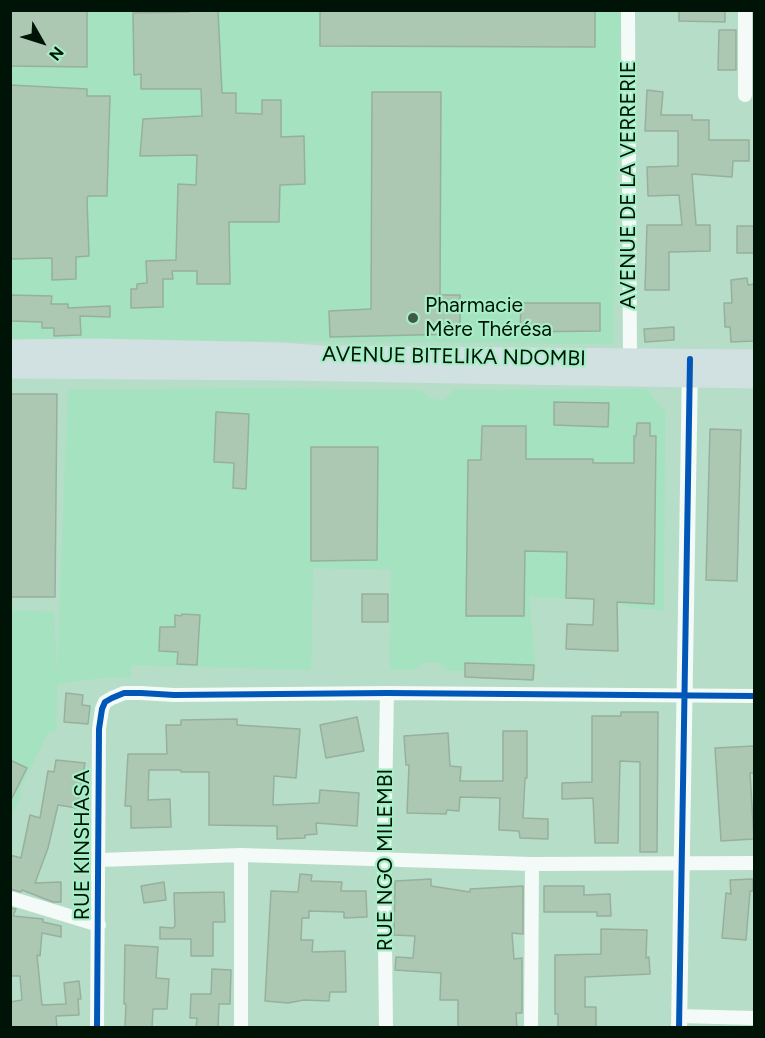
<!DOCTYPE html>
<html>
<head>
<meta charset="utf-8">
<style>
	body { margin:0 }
	#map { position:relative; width:765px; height:1038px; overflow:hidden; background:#b6ddc7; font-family:Figtree,sans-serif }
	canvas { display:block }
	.frame { position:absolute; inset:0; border:12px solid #001307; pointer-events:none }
	.north { position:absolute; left:12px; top:12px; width:60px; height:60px; -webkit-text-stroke:4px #a5eec6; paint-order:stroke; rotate:129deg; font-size:16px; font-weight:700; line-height:24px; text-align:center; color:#001307 }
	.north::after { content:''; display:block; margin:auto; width:21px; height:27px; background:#001307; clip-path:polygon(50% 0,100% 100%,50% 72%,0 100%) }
</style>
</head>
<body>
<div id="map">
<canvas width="765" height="1038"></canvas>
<div class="frame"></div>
<div class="north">N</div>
</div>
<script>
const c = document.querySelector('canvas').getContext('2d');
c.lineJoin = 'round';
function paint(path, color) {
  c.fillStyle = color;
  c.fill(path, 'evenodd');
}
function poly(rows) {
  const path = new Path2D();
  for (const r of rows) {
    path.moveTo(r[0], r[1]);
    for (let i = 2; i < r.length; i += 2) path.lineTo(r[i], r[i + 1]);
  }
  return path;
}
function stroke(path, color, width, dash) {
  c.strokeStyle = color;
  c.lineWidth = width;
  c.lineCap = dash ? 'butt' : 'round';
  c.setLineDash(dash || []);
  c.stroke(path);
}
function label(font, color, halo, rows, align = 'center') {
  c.font = font + ' Figtree,sans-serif';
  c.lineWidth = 4.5;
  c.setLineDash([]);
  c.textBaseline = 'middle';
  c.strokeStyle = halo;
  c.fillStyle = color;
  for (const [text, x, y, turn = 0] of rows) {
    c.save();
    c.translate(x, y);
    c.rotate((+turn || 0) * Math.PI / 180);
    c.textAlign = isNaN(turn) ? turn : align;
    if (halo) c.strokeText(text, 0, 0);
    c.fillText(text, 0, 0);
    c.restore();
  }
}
const built = poly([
	[11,11,621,11,613,344,11,339],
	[253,388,421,390,431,399,443,400,454,390,646,389,665,412,664,610,643,609,603,601,529,596,536,671,448,671,440,663,425,662,416,670,390,670,391,570,313,568,311,670,131,665,131,678,109,677,57,684,56,731,48,733,21,787,20,798,11,815,11,610,54,612,57,674,68,390]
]);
const building = poly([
	[10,10,87,10,87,67,10,66,10,10],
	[189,10,218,10,222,93,236,93,236,113,262,114,262,100,281,100,281,137,304,136,305,184,280,185,279,222,229,222,230,284,197,284,197,271,172,271,173,279,163,279,163,307,131,308,131,289,137,289,137,284,147,283,146,261,176,260,178,184,196,185,197,155,140,156,143,119,202,116,201,89,141,89,141,74,134,75,133,13,189,12,189,10],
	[320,10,595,10,595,47,320,46,320,10],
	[679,10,725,10,725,22,679,21,679,10],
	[719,30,736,30,736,70,718,70,719,30],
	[10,85,87,89,87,96,110,96,107,196,88,196,87,199,89,256,76,257,76,279,52,280,52,258,10,259,10,85],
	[647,90,663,92,661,115,692,115,692,120,709,120,709,140,749,140,749,161,733,161,732,177,692,174,696,225,710,225,710,251,669,252,669,290,645,290,647,225,682,225,679,195,648,196,647,167,678,166,678,131,645,131,647,90],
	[372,92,441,92,440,295,460,295,460,334,330,337,329,311,371,309,372,92],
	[737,226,754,226,754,253,737,253,737,226],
	[747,278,748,285,754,284,754,341,731,342,730,327,725,327,724,303,732,303,731,280,747,278],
	[10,295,52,296,51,304,68,304,68,308,110,306,110,317,80,316,81,335,54,336,54,328,42,328,42,322,10,321,10,295],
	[521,303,600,303,600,331,520,332,521,303],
	[674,327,674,340,645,342,644,329,674,327],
	[10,394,57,394,55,597,10,597,10,394],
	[554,402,609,403,608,427,554,425,554,402],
	[216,412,249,414,246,489,233,488,234,463,214,462,216,412],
	[637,423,650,423,650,436,656,436,654,604,617,602,618,651,566,649,567,624,593,625,594,599,566,598,567,552,525,551,524,616,466,616,468,460,481,460,482,426,526,426,526,459,593,459,593,463,634,463,634,436,636,436,637,423],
	[710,429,741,430,737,581,706,580,710,429],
	[311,447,378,447,377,560,311,561,311,447],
	[362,594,388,594,388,622,362,622,362,594],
	[182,614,200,615,197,665,177,664,178,652,159,651,160,627,175,627,175,615,181,616,182,614],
	[465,663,534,665,533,680,465,677,465,663],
	[66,693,83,695,82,705,90,706,88,724,64,722,66,693],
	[621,712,658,712,657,852,640,852,640,762,620,761,618,843,595,843,593,798,562,799,562,783,592,782,592,716,621,716,621,712],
	[357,717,364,751,326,758,320,725,357,717],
	[237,719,237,725,300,729,296,778,274,776,273,805,319,803,320,790,359,793,357,826,316,823,317,834,305,835,305,838,277,839,277,826,209,825,209,772,181,772,181,770,149,770,148,800,170,799,171,827,131,828,131,806,125,806,128,754,167,754,166,725,181,725,181,720,237,719],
	[503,731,527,731,527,778,525,778,523,818,548,819,548,839,520,838,519,831,499,830,500,798,460,797,459,811,447,810,446,814,407,813,409,765,406,765,404,736,448,733,450,766,461,767,460,781,503,781,503,731],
	[754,746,754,773,750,773,754,839,721,841,715,748,754,746],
	[10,760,27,768,10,802,10,760],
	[56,760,85,763,77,808,58,805,48,848,35,883,61,882,61,902,53,902,22,890,21,892,10,889,10,855,21,858,30,815,40,818,48,771,54,772,56,760],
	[300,874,312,875,311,881,342,882,341,891,366,891,367,917,344,918,344,912,309,911,309,918,302,918,301,940,313,940,312,952,345,951,346,992,330,992,329,1001,304,1000,288,1003,265,1001,271,891,298,892,300,874],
	[431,879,431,886,470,892,470,889,523,886,523,934,512,933,514,959,522,958,522,1013,516,1013,517,1028,458,1028,458,1000,440,1000,441,973,395,970,396,957,413,958,415,936,394,935,395,881,431,879],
	[753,879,753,891,750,891,746,940,722,938,726,893,731,894,730,880,753,879],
	[164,882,166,900,144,903,141,886,164,882],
	[544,886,584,886,584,895,610,894,611,916,597,916,597,912,544,912,544,886],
	[224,892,225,922,213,922,213,956,191,956,191,939,160,939,160,927,173,928,175,926,174,893,224,892],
	[10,908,16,909,13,916,43,919,43,922,61,926,61,937,42,933,40,956,37,955,42,1005,66,1004,64,983,79,981,81,999,78,999,79,1015,56,1016,57,1028,10,1028,10,1002,22,1000,20,976,10,976,10,908],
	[601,929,647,930,646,958,649,957,650,974,585,977,585,1007,596,1007,596,1028,558,1028,558,1014,555,1014,555,955,601,954,601,929],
	[125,945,158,947,156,978,169,979,167,1009,153,1009,152,1028,125,1028,126,1004,124,1004,125,945],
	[212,969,231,970,230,1004,219,1004,218,1028,196,1028,197,1018,190,1018,191,994,211,994,212,969]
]);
const minor = poly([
	[628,10,630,359],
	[745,10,745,95],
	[241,855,241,1028],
	[100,860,241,855,532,864,754,863],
	[10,898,99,925],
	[679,1016,754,1018],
	[97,1028,99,729,102,709,105,702,112,698,124,693,141,693,174,695,387,693,754,696],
	[386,1028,384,860,387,693],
	[531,1028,532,864]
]);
const tertiary = poly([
	[679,1028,690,366]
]);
const trunk = poly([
	[10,350,94,349,282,353,321,356,754,360],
	[10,368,283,370,754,378]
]);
const cycleway = poly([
	[97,1028,99,729,102,709,105,702,112,698,124,693,141,693,174,695,387,693,754,696],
	[679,1028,690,359]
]);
const markers = [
	[413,318,6,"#405a4a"]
];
const streetNames = [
	["AVENUE DE LA VERRERIE",629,185,-90],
	["AVENUE BITELIKA NDOMBI",454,357,1],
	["RUE KINSHASA",83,845,-90],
	["RUE NGO MILEMBI",386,860,-90]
];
const poiNames = [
	["Pharmacie",425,306],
	["Mère Thérésa",425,330]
];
paint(built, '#a4e2c0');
paint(building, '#acc7b2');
stroke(building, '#97b09d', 1.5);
stroke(minor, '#f4faf7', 14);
stroke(tertiary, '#f4faf7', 16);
stroke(trunk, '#d1e0e0', 21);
stroke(cycleway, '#0057b8', 6);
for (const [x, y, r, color] of markers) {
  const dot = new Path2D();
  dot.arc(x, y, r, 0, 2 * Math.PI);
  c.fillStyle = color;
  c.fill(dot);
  stroke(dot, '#a5eec6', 2);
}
label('21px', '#001307', '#a5eec6', streetNames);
label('21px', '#001307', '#a5eec6', poiNames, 'left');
</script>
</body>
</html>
